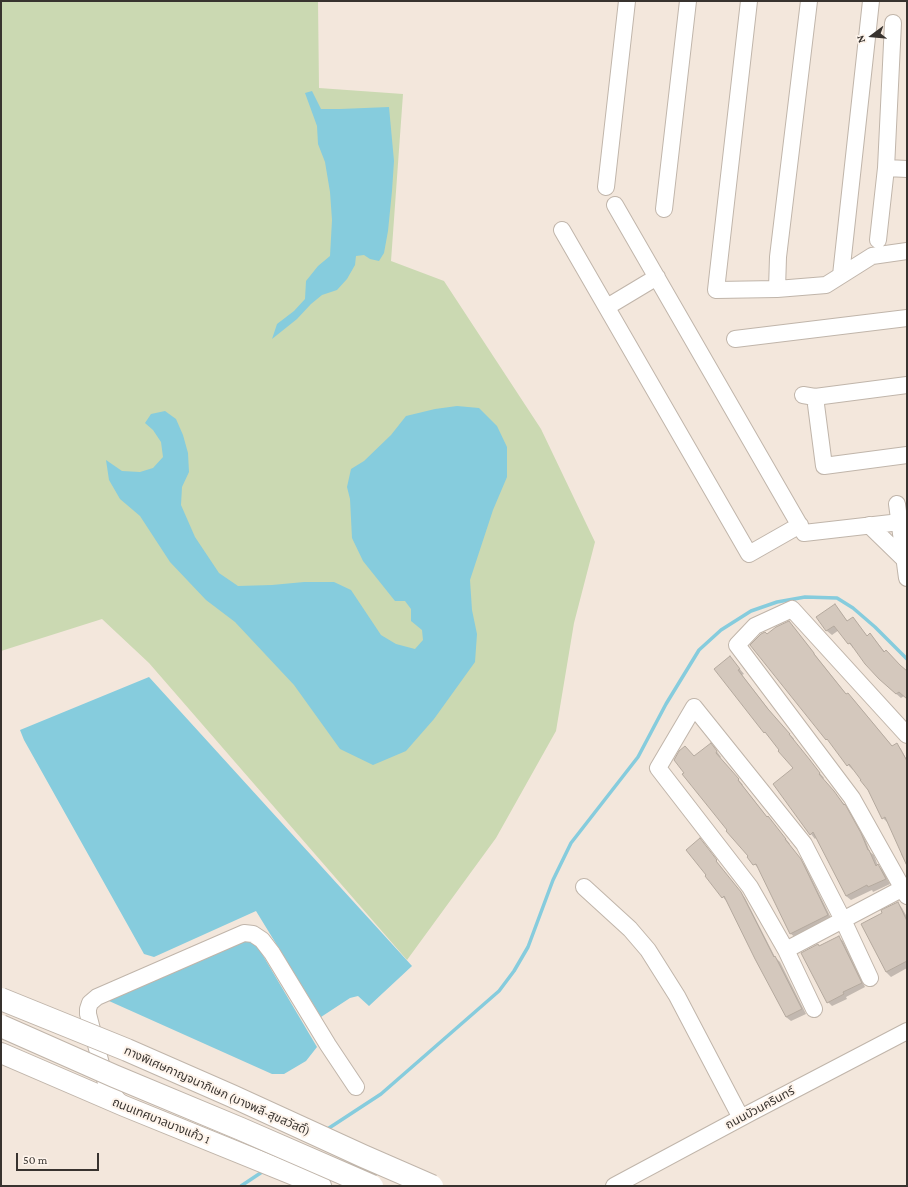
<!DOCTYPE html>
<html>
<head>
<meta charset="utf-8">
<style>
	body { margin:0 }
	#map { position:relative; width:908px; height:1187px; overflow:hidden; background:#f3e7dc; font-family:"Crimson Pro",serif }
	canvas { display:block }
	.frame { position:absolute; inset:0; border:2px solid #38332f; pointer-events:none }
	.north { position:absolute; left:852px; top:16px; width:40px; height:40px; -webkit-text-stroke:3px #fef4eb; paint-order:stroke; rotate:254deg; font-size:11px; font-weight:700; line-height:16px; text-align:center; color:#38332f }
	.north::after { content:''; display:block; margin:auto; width:14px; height:18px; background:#38332f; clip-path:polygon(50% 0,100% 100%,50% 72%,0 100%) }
	.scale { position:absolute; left:16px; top:1153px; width:83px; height:18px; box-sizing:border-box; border:2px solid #38332f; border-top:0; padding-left:5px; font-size:12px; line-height:14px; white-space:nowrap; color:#38332f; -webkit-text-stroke:3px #fef4eb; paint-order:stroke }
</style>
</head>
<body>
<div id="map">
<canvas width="908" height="1187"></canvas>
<div class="frame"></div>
<div class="north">N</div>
<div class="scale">50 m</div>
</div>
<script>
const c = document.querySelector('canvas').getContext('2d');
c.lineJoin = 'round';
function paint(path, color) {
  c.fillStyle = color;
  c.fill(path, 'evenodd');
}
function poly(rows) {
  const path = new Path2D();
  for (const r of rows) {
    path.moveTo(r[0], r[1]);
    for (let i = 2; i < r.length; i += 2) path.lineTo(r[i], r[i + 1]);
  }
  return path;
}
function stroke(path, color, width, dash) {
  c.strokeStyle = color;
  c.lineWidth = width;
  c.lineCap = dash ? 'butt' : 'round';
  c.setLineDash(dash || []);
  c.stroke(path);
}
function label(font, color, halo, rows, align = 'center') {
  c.font = font + ' "Crimson Pro","Noto Sans Thai",serif';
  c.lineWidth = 4;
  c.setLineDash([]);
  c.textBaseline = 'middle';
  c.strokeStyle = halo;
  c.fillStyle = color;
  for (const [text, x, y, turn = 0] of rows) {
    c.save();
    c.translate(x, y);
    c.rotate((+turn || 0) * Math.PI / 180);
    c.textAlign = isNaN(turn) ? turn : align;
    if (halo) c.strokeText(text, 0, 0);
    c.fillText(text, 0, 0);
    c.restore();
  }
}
const green = poly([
	[1,1,318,1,319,88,403,94,391,261,444,281,541,429,595,542,574,623,556,731,496,838,407,960,149,663,102,619,1,651]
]);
const water = poly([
	[312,91,321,109,340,109,389,107,394,161,392,191,388,231,384,253,379,261,370,259,364,255,356,256,355,265,347,279,337,290,322,295,311,304,297,319,272,339,277,324,294,311,305,299,306,281,318,266,330,256,332,220,330,192,325,162,318,144,317,126,305,93],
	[457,406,479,408,497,426,507,447,507,477,493,510,470,580,472,610,477,634,475,662,434,719,406,751,373,765,340,749,294,685,235,622,206,600,170,562,140,516,120,499,109,480,106,460,122,471,140,472,153,468,163,457,161,442,153,430,145,423,151,414,165,411,176,419,183,435,188,453,189,472,182,487,181,505,195,537,219,573,238,586,272,585,304,582,334,582,351,590,381,635,396,644,415,649,423,640,422,630,411,621,411,609,405,601,395,601,363,561,352,538,350,499,347,487,351,469,364,461,391,435,406,416,435,409],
	[149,677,412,966,369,1006,358,996,350,998,321,1017,256,911,154,957,144,954,24,740,20,730],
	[242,938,255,942,317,1047,306,1061,284,1074,272,1074,109,1001,105,998]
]);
const shadow = poly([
	[835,605,848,622,853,618,867,636,870,634,885,652,907,673,907,698,904,696,901,698,885,684,854,647,853,648,849,643,839,630,832,635,827,631,818,617],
	[789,622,847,695,853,699,893,747,897,744,901,749,907,760,907,866,901,854,903,854,888,823,883,818,863,780,854,769,853,770,848,765,832,744,827,739,752,645],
	[734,662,744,674,742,675,773,715,794,739,793,740,814,766,824,778,823,779,849,810,865,839,870,852,874,855,878,866,883,870,890,884,873,892,872,890,851,900,846,896,817,837,815,839,811,834,794,768,765,732],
	[715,749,721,757,720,758,743,785,742,785,768,818,772,822,790,844,789,844,805,865,832,920,796,938,791,934,759,869,748,857,749,856,728,830,695,757],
	[700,840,745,898,775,957,780,962,806,1014,791,1021,786,1017,727,902,706,876,708,875],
	[898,903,902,908,907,917,907,968,891,977,886,972,862,924,884,913],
	[838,937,843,941,865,987,846,997,847,999,832,1006,828,1002]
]);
const stream = poly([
	[326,1130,381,1094,499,991,514,971,528,947,553,880,571,843,638,757,666,704,699,650,721,630,751,611,777,602,805,597,837,598,853,608,875,627,907,659],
	[241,1186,265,1170]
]);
const building = poly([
	[835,604,847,621,853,617,867,636,870,633,884,652,886,650,900,665,907,671,907,699,899,692,896,694,879,679,865,664,850,643,848,644,834,626,826,631,816,617,835,604],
	[789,621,814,653,814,654,846,694,848,693,892,746,897,743,907,761,907,866,885,817,882,819,868,790,860,780,861,780,849,764,847,766,827,739,826,740,750,645,761,634,765,632,767,634,776,627,789,621],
	[730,656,740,669,738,670,768,709,790,734,789,734,810,760,820,773,819,774,834,791,844,805,845,804,861,833,868,850,869,850,876,866,878,864,886,879,868,887,867,885,846,896,813,832,810,835,773,784,793,768,778,751,779,750,765,732,764,733,714,669,730,656],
	[711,743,717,751,716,753,739,779,738,780,767,817,768,816,786,839,785,839,801,859,828,915,790,934,756,864,753,865,747,857,748,856,726,831,727,830,682,774,684,773,674,760,679,751,685,746,694,756,711,743],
	[700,838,717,860,716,861,741,892,774,957,775,956,802,1009,786,1017,755,959,724,896,722,898,705,876,706,875,686,850,700,838],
	[898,902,907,921,907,961,886,972,861,924,882,913,881,910,898,902],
	[839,936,862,983,843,992,844,994,827,1003,801,953,818,944,819,946,839,936]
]);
const minor = poly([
	[749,1,716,290,777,289],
	[809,1,778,257,777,289,826,285,872,256,907,251],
	[886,168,907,169],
	[606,187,627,1],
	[615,205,804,533,900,522],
	[664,209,688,1],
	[562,230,749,554,800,525],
	[878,240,886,168,893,23],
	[841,275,871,1],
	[607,307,657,277],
	[735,339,907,318],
	[803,395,815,397,907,385],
	[815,397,824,466,907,455],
	[897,504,907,578],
	[869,525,905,560],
	[907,735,792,609,755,626,737,645,852,798,907,896],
	[584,887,630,929,648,950,677,996,741,1118],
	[786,950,907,886],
	[814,1009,786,950,750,887,658,768,694,707,804,844,843,920,870,978],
	[123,1105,118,1100,107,1087,88,1014,88,1009,90,1003,97,997,244,933,253,934,262,940,272,953,328,1045,356,1087],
	[614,1186,752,1112,907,1031]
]);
const major = poly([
	[1,1053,124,1106,321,1186]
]);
const highwayBridge = poly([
	[1,999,127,1050,232,1096,363,1156,432,1186],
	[1,1026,114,1076,241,1129,372,1186]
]);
const streetNames = [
	["ทางพิเศษกาญจนาภิเษก (บางพลี-สุขสวัสดิ์)",217,1091,24],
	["ถนนบัวนครินทร์",760,1108,-28],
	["ถนนเทศบาลบางแก้ว 1",161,1121,22]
];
paint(green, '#cbd9b2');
paint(water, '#86ccdd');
paint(shadow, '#0003');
stroke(stream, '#86ccdd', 3.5);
paint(building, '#d4c8bd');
stroke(building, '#b4a99e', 1);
stroke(minor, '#c0b5aa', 18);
stroke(major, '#c0b5aa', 22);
stroke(minor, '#fff', 16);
stroke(major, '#fff', 20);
stroke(highwayBridge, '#c0b5aa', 24, []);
stroke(highwayBridge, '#fff', 22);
label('12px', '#38332f', '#fef4eb', streetNames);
</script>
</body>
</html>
